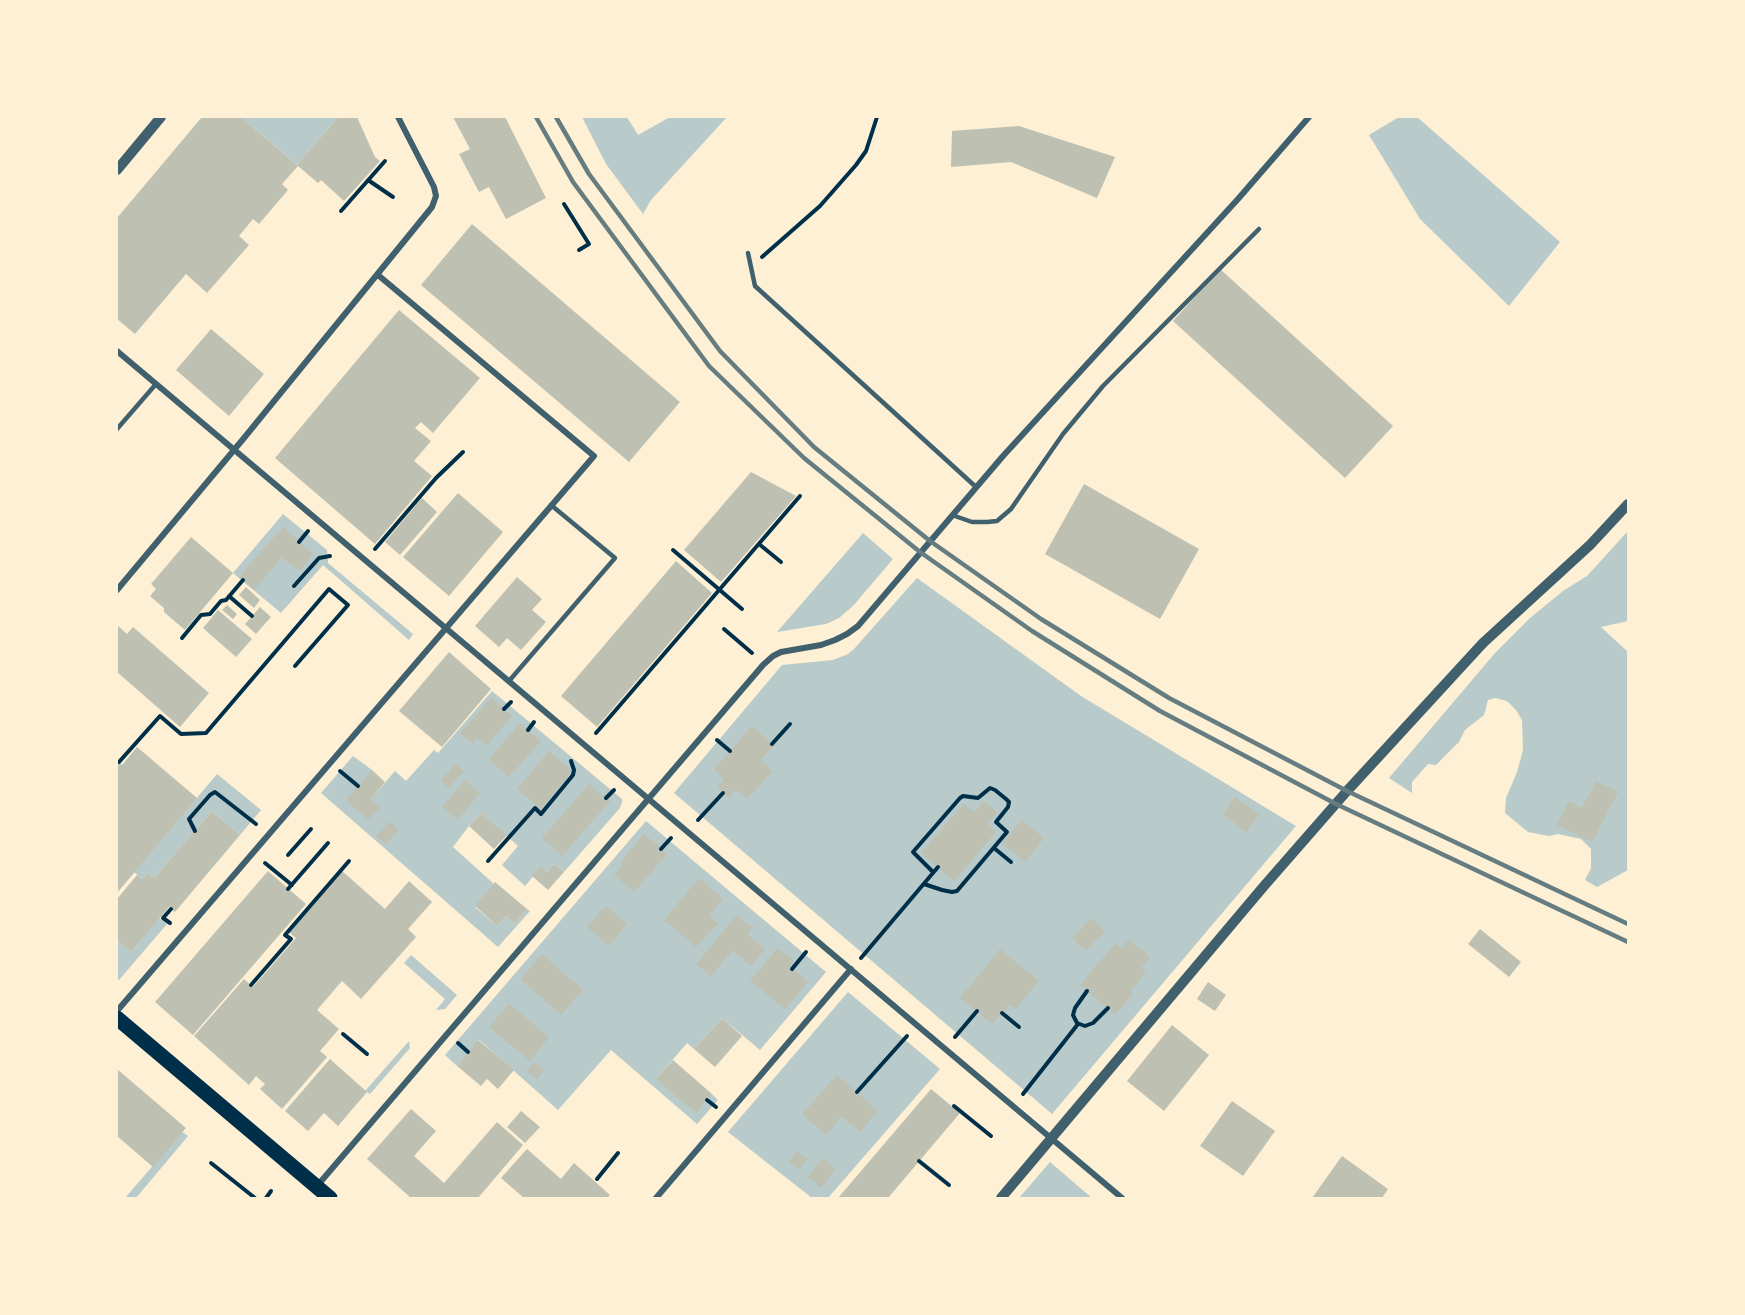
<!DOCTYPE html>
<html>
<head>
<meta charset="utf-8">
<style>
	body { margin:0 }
	#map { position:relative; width:1745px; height:1315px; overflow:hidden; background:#fdf0d5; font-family:Karla,sans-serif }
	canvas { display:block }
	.frame { position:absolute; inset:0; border:118px solid #fdf0d5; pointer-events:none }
</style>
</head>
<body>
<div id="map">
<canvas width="1745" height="1315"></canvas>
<div class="frame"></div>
</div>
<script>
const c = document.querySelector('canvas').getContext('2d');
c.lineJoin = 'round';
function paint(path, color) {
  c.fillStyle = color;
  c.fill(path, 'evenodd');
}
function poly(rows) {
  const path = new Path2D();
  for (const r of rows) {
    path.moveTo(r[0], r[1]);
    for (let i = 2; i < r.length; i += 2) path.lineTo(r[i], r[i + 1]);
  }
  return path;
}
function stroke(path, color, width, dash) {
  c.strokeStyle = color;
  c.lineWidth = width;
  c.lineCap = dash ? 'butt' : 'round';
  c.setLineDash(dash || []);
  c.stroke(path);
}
const green = poly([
	[241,117,338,117,297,165],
	[582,117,627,117,638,135,670,117,727,117,651,200,643,214,606,164],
	[1399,117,1417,117,1560,242,1509,306,1420,219,1369,135],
	[283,514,327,550,328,563,413,634,409,640,323,565,281,613,233,573],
	[1628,531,1628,621,1601,627,1628,652,1628,870,1597,887,1585,880,1591,868,1591,849,1581,839,1558,834,1549,836,1528,832,1505,813,1506,798,1517,772,1523,750,1522,720,1516,710,1507,701,1495,698,1488,700,1484,715,1465,730,1459,742,1436,765,1428,764,1412,782,1412,793,1389,778,1495,653,1530,618,1563,591,1587,576],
	[863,533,893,559,853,606,839,618,826,624,777,632],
	[917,578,1081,696,1296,826,1052,1114,674,793,782,665,833,660,848,654,854,649],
	[492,691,622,799,622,802,620,808,564,872,554,864,547,872,541,867,525,886,502,865,518,846,482,813,469,826,453,847,494,884,475,907,497,926,506,916,515,924,527,909,530,911,498,947,321,793,353,756,372,770,371,799,395,771,406,781,434,750,438,753],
	[217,774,261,810,240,835,212,811,154,878,148,873,142,879,134,872],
	[646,821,826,972,760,1050,722,1018,694,1049,687,1043,657,1078,695,1112,712,1094,718,1100,697,1124,611,1050,558,1110,479,1040,457,1066,445,1055],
	[159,918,167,924,119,980,117,979,117,940,131,952],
	[411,955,457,995,445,1009,436,1010,445,999,404,963],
	[848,992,940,1069,828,1198,812,1198,728,1132],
	[409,1041,410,1048,370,1094,365,1091],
	[182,1132,188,1136,136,1198,125,1198],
	[1050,1162,1092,1198,1019,1198]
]);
const building = poly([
	[202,117,241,117,298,166,282,184,288,190,259,224,253,219,239,236,249,245,207,293,186,274,135,334,117,319,117,218],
	[338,117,357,117,375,157,380,161,344,201,321,180,318,183,297,165],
	[453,117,505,117,546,198,506,219,489,187,479,192,459,154,470,149],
	[1019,126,1115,157,1097,198,1011,162,951,167,952,131],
	[472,224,680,402,629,462,421,285],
	[1220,269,1393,426,1345,478,1173,321],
	[399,310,480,378,433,433,421,422,415,428,431,441,414,461,432,476,375,544,275,458],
	[211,329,264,374,229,416,176,370],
	[751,472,796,496,721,582,684,550],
	[1084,484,1199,549,1160,619,1045,554],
	[458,493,503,532,449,596,403,557],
	[422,498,437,512,400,555,385,542],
	[283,527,313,554,299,571,282,557,254,590,239,577],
	[191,537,233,573,185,630,164,612,164,608,150,596,156,589,151,584],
	[676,561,712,593,597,727,561,696],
	[517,577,542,599,532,610,546,622,521,650,507,638,499,647,475,626],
	[246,587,260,600,254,608,239,595],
	[227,605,237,614,233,619,222,610],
	[260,607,271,617,256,634,245,624],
	[218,610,252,639,236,657,203,628],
	[117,625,127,634,133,627,209,693,180,727,117,672],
	[449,652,491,689,442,747,399,711],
	[491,698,512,716,486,746,477,738,473,744,460,733],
	[520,723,541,741,509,777,489,759],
	[752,726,774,746,761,760,773,771,747,799,736,790,729,798,717,787,724,779,714,769],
	[137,747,197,798,117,893,117,760,122,765],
	[549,751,572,771,541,809,517,789],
	[455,764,464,771,449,788,441,781],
	[372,770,385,782,371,799,380,807,368,820,346,800],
	[465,780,480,793,458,820,442,807],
	[1596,781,1618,792,1592,842,1557,825,1569,801,1582,808],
	[589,784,610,801,562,856,542,838],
	[1235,797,1259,815,1246,832,1223,814],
	[984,801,997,812,987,824,996,832,954,881,921,853,964,804,974,812],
	[212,811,240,835,175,912,169,907,131,952,117,940,117,899,137,875,142,879,148,873,154,878],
	[482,813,507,835,494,849,469,826],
	[1022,820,1044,838,1025,862,1002,843],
	[389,822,399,830,386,844,376,836],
	[644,834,667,854,634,892,614,875,623,864,620,862],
	[554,864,564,872,548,890,532,876,541,866,547,872],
	[268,871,306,904,193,1035,155,1002],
	[342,871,385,909,409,881,432,902,408,929,416,937,361,999,342,981,317,1010,339,1029,320,1051,327,1057,282,1109,260,1089,265,1084,256,1076,249,1085,194,1036,244,979,253,987,296,938,289,932],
	[699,878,723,899,709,915,718,923,696,947,664,920],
	[495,882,527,909,515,924,506,916,497,926,475,906],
	[606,906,627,924,609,946,587,927],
	[737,915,752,928,747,934,765,949,751,966,733,950,711,976,696,964],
	[1091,918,1105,931,1086,951,1072,938],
	[1480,929,1521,962,1509,977,1468,944],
	[1129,939,1150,957,1141,968,1146,972,1130,992,1133,994,1115,1015,1080,985,1115,944,1121,949],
	[778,948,794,961,790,966,808,982,785,1009,750,981],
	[1000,949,1039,981,1016,1009,1010,1004,992,1024,960,998],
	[542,954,583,990,561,1015,520,979],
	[1208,982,1226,995,1215,1011,1197,999],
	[509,1004,549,1037,530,1061,489,1027],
	[722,1018,742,1036,715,1067,694,1049],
	[1172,1025,1209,1055,1164,1111,1127,1081],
	[478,1040,514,1070,498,1089,487,1079,481,1086,457,1066],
	[330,1059,367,1092,338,1126,324,1113,308,1131,285,1111],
	[673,1060,712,1094,696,1113,656,1079],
	[534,1062,544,1070,537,1079,527,1071],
	[117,1069,186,1128,153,1167,117,1136],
	[837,1075,878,1111,860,1132,842,1116,826,1135,802,1114],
	[931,1089,960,1113,888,1198,838,1198],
	[1232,1101,1275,1131,1243,1176,1200,1146],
	[411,1109,436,1131,414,1156,444,1183,497,1122,523,1145,478,1198,411,1198,367,1159],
	[521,1111,540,1127,525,1143,507,1127],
	[527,1149,561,1179,574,1163,610,1195,607,1198,524,1198,501,1178],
	[797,1151,807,1159,799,1169,789,1162],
	[1342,1156,1388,1189,1382,1198,1312,1198],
	[823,1158,836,1169,821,1188,808,1177]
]);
const path = poly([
	[368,180,393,197],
	[564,204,589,244,579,250],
	[341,211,385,161],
	[762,257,820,206,856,165,866,151,877,117],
	[299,542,308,531],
	[759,544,781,562],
	[375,549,436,478,463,452],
	[673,550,742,609],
	[294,586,319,558,330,556],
	[229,596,252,616],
	[724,629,752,653],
	[182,638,201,615,210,614,221,601,226,600,243,580],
	[504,709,511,702],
	[528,730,534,722],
	[596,733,800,496],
	[717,740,730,751],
	[772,744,790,724],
	[119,762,160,716,181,734,206,733,329,589,348,605,295,666],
	[340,771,358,786],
	[606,798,614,790],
	[698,820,723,793],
	[195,831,189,819,210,795,215,792,256,824],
	[994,848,1011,862],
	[661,849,671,838],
	[288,855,311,829],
	[488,861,535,808,541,814,573,775,574,770,571,761],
	[265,863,292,885],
	[924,884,942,890,952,892,957,891,1007,832,996,822,1008,807,1009,802,1006,799,995,790,990,788,978,798,963,796,960,798,913,852,933,872],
	[288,889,328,843],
	[170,923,163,918,171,909],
	[861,958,938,867],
	[792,969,806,952],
	[251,985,291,939,285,935,349,861],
	[1087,991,1075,1008,1073,1015,1077,1023,1085,1026,1093,1023,1108,1008],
	[1002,1013,1019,1027],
	[343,1034,367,1054],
	[955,1037,977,1011],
	[458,1043,468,1052],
	[857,1092,907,1036],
	[1023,1094,1078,1024],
	[707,1100,716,1107],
	[954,1106,991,1136],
	[919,1161,949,1185],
	[211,1163,255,1198],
	[597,1179,618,1153],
	[266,1198,271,1191]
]);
const service = poly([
	[748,253,755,286,976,487],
	[117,429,156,384],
	[952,515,972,522,987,522,997,521,1011,509,1063,434,1103,386,1259,229],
	[509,681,615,558,551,505]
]);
const minor = poly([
	[117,351,1122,1198],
	[117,590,244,438,432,207,436,196,434,187,398,117],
	[117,1011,594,456,378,275],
	[317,1186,763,665,773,656,781,652,821,645,835,640,847,634,858,626,1003,456,1238,199,1309,117],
	[656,1198,851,969]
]);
const tertiary = poly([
	[117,170,161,117],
	[1001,1198,1264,886,1347,791,1483,643,1590,545,1628,504]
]);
const primary = poly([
	[117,1018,330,1198]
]);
const rail = poly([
	[536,117,573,182,709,366,804,458,920,552,1032,631,1160,711,1336,804,1628,942],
	[556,117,589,174,720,351,814,447,930,541,1041,619,1169,698,1347,791,1628,924]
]);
paint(green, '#b9caca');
paint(building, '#bec0b2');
stroke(path, '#003049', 4);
stroke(service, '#3f606c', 4.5);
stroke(minor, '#3f606c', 6);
stroke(tertiary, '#3f606c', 10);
stroke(primary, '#003049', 15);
stroke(rail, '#657d81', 4.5);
</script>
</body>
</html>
